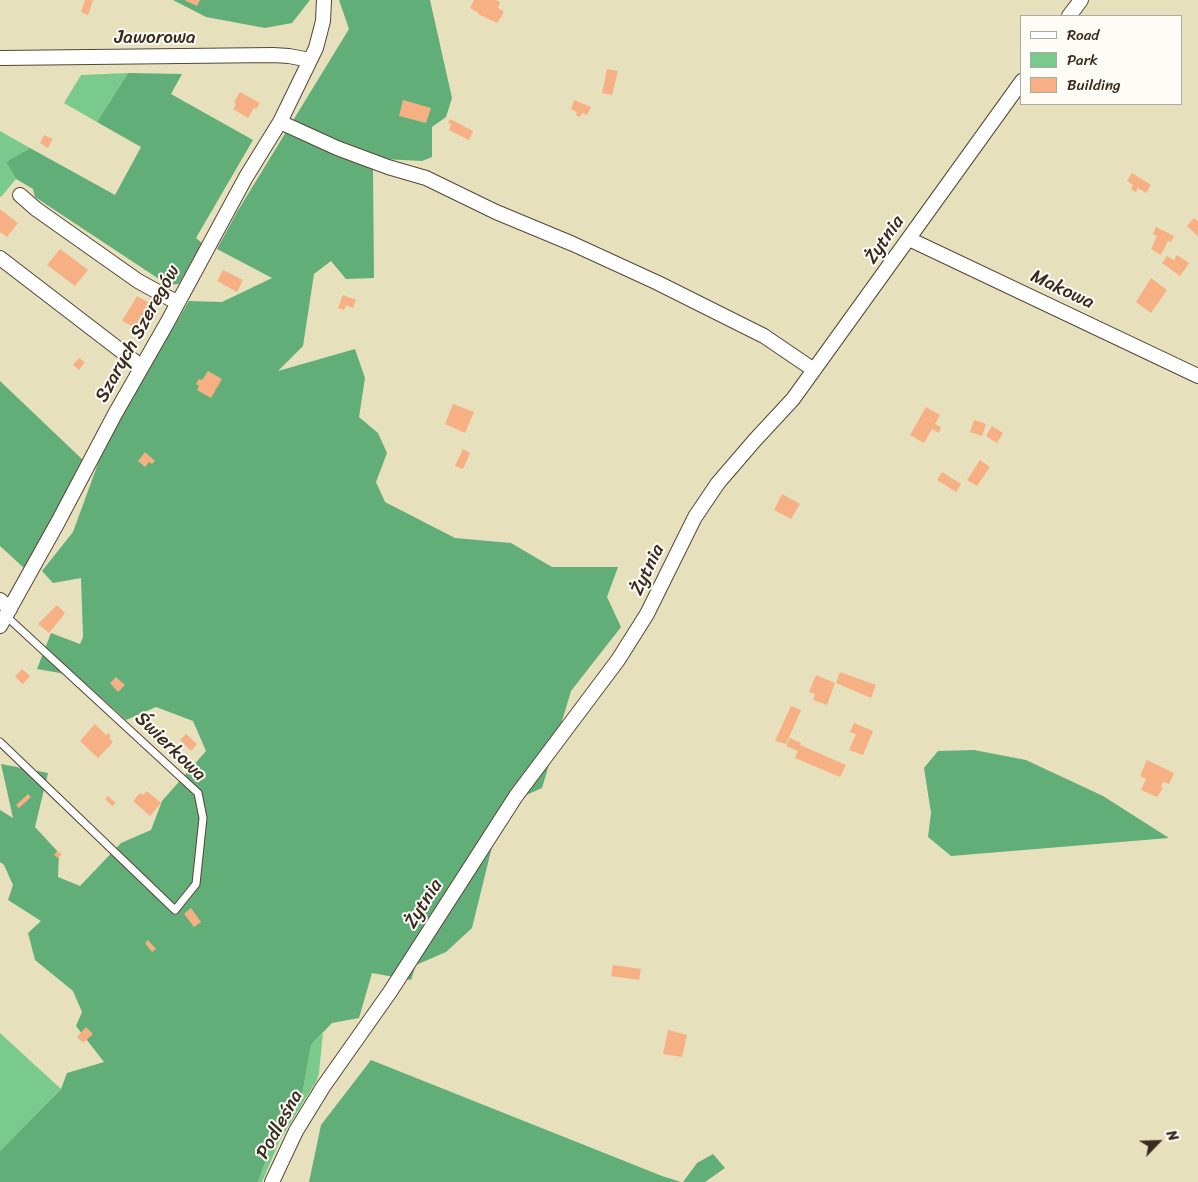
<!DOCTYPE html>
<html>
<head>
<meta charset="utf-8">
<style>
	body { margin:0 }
	#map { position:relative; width:1198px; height:1182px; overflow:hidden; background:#e7e0bd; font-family:Sriracha,sans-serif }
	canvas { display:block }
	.legend { position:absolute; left:1020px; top:15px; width:162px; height:90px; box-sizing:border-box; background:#fdfcf7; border:1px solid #afa8a0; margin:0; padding:6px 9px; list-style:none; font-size:15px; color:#3b2a1e }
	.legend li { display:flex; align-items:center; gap:10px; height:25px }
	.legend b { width:25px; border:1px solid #afa8a0 }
	.north { position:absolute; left:1133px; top:1117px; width:50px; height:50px; -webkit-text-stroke:4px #fdfcf7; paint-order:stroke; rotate:66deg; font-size:14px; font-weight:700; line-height:20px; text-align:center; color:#3b2a1e }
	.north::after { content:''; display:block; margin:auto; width:18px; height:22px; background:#3b2a1e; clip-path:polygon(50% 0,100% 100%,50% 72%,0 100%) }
</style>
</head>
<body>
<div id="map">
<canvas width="1198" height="1182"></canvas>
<ul class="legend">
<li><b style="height:6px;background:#fff"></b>Road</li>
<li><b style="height:14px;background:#79ca8c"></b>Park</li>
<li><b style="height:14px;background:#f6b083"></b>Building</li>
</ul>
<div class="north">N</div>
</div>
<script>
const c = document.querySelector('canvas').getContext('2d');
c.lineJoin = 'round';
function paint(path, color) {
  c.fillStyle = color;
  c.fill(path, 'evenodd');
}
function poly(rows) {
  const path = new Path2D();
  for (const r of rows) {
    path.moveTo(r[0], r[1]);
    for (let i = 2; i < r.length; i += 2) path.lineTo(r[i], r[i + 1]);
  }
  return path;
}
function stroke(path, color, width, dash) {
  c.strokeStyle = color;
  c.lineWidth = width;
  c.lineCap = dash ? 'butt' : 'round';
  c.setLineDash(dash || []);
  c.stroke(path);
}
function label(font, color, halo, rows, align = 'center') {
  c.font = font + ' Sriracha,sans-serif';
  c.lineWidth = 4;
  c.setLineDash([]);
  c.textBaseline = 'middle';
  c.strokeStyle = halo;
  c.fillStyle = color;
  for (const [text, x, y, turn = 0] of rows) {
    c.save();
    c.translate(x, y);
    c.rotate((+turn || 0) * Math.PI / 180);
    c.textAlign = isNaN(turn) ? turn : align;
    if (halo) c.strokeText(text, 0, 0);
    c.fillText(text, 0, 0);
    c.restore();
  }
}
const green = poly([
	[128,73,97,122,64,103,81,75],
	[0,131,30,148,6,162,16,179,1,197,0,196],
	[0,1033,61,1089,0,1151],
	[323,1033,319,1073,317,1080,280,1140,262,1182,258,1182,273,1140,302,1095,311,1045]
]);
const forest = poly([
	[173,0,310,0,292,23,265,28,206,17],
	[339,0,430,0,452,98,446,117,432,127,432,157,422,161,383,159,373,169,374,278,346,279,331,261,314,274,303,346,278,371,355,349,365,378,359,417,378,433,387,453,376,482,385,502,455,538,511,543,552,567,618,567,607,597,621,627,571,691,542,788,502,806,472,928,446,952,416,965,411,980,372,973,359,1018,332,1023,311,1045,302,1095,273,1140,258,1182,0,1182,0,1151,61,1089,67,1073,104,1062,76,1026,82,1012,73,991,35,960,28,933,41,921,8,900,13,885,4,865,0,862,0,810,13,818,1,764,48,773,35,827,59,853,58,877,80,886,121,843,151,830,162,801,206,751,193,721,156,707,126,720,77,676,37,669,51,633,80,644,83,637,81,578,53,583,42,571,73,532,100,458,139,385,189,301,222,302,272,278,217,249,237,212,349,29],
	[128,73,182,74,171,94,253,140,196,238,202,243,179,284,168,285,35,197,33,189,16,179,6,162,30,148,115,195,141,147,97,122],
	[0,381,84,461,63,504,24,568,0,546],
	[974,750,1026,760,1103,796,1169,838,951,856,928,837,931,813,924,768,938,751],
	[371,1060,662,1176,681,1182,309,1182,321,1125],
	[713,1154,725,1168,705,1182,683,1182,697,1163]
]);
const building = poly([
	[85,0,93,0,88,15,81,12],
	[184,0,200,0,197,6],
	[474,0,495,0,500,2,498,8,503,11,503,14,497,23,478,14,479,13,470,8],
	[607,69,618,71,612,95,602,93],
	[240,92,260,103,256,109,254,108,248,118,233,109,236,104,234,102],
	[403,100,431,108,426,123,399,116],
	[574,100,591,107,587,115,582,113,580,117,576,115,577,112,571,109],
	[450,119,473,131,469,140,449,130,451,124,448,123],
	[44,135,53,139,48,148,40,143],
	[1132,173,1151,185,1146,193,1138,188,1136,192,1131,189,1133,185,1127,181],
	[0,209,18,223,7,237,0,232],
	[1194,218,1198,221,1198,236,1187,226],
	[1156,227,1174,236,1171,242,1168,241,1161,255,1151,249,1157,236,1153,234],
	[60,249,88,270,75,286,47,265],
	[1177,255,1189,263,1180,276,1162,263,1167,256,1174,260],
	[223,270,243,280,237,292,217,281],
	[1151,278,1167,290,1151,313,1136,302],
	[343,295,356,300,353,308,346,305,344,310,338,308],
	[137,296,151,304,138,329,122,321],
	[79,358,85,362,79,370,73,365],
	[208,371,222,379,211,398,197,390,199,386,196,384,199,379,202,380],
	[453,404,474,412,465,433,445,424],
	[926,407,940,415,935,424,941,427,939,433,932,429,924,443,910,435],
	[974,420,986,424,982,436,970,432],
	[992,426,1003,433,997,443,986,436],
	[463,449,470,453,463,469,455,466],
	[145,452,155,461,152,464,149,462,145,467,138,461],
	[980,460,990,467,977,486,967,480],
	[942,472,961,484,956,492,937,480],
	[782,494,800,504,791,519,774,510],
	[57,605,65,613,49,633,38,624],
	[22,669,30,676,23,684,15,677],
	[840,672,876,685,871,698,836,683],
	[816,675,835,683,827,705,813,700,815,694,809,692],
	[116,677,125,685,118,692,110,683],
	[791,706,801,710,786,744,775,741],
	[854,723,873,731,863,755,849,750,856,734,850,732],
	[95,724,106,735,108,733,111,736,109,738,113,742,98,758,80,741],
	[186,734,197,744,191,751,180,740],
	[790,738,801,743,800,745,846,765,840,777,795,758,798,751,786,746],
	[1147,760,1174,773,1169,784,1163,782,1161,787,1163,788,1157,797,1141,790,1146,779,1140,776],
	[147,791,161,803,150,816,133,801,140,793,143,795],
	[28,794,31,797,19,808,16,805],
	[108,796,116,803,112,806,105,799],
	[57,851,62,854,58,858,54,855],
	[191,908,201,922,194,927,184,914],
	[148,940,156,949,152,952,145,943],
	[613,965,641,969,639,980,611,976],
	[86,1027,93,1034,83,1043,77,1037],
	[668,1030,687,1035,682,1057,663,1054]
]);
const service = poly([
	[0,742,175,910,196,884,203,818,198,793,6,616]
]);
const minor = poly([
	[1069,16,1081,0],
	[0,58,273,55,289,56,310,60],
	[280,122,337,148,388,167,426,178,496,212,573,244,658,283,764,336,814,370],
	[20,195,36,209,138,281,178,303],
	[909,239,1198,376],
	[0,258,142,367],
	[0,600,10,609],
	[0,626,58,522,115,414,167,323,246,177,280,122,316,48,323,21,324,0],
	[272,1182,296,1131,323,1087,390,992,516,796,618,660,647,614,695,517,718,483,755,440,793,399,1022,81]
]);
const streetNames = [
	["Jaworowa",155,38],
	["Żytnia",885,240,-55],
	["Makowa",1062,290,25],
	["Szarych Szeregów",138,334,-61],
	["Żytnia",648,570,-64],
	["Świerkowa",170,747,44],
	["Żytnia",424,904,-58],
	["Podleśna",280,1125,-61]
];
paint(green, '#79ca8c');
paint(forest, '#62ae78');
paint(building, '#f6b083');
stroke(service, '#554536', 9);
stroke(minor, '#554536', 16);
stroke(service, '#fff', 7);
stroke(minor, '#fff', 14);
label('19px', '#3b2a1e', '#fdfcf7', streetNames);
</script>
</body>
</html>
